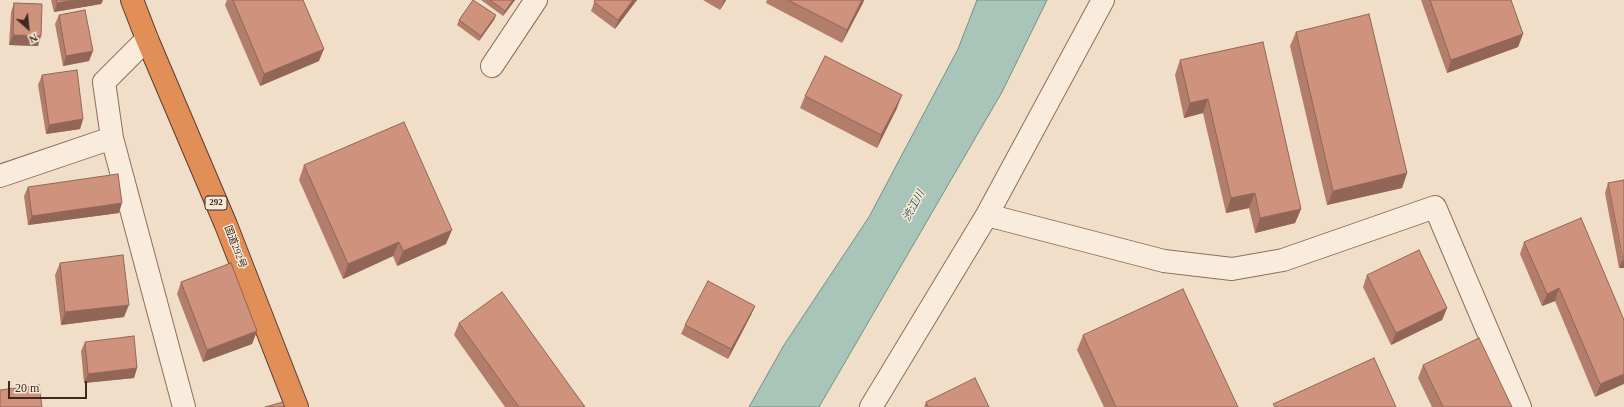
<!DOCTYPE html>
<html>
<head>
<meta charset="utf-8">
<style>
	body { margin:0 }
	#map { position:relative; width:1624px; height:407px; overflow:hidden; background:#f0dec8; font-family:"Times New Roman",serif }
	canvas { display:block }
	.north { position:absolute; left:8px; top:8px; width:40px; height:40px; -webkit-text-stroke:3px #f7e9d8; paint-order:stroke; rotate:153deg; font-size:11px; font-weight:700; line-height:16px; text-align:center; color:#3d2920 }
	.north::after { content:''; display:block; margin:auto; width:14px; height:18px; background:#3d2920; clip-path:polygon(50% 0,100% 100%,50% 72%,0 100%) }
	.scale { position:absolute; left:8px; top:381px; width:79px; height:18px; box-sizing:border-box; border:2px solid #3d2920; border-top:0; padding-left:5px; font-size:12px; line-height:14px; white-space:nowrap; color:#3d2920; -webkit-text-stroke:3px #f7e9d8; paint-order:stroke }
</style>
</head>
<body>
<div id="map">
<canvas width="1624" height="407"></canvas>
<div class="north">N</div>
<div class="scale">20 m</div>
</div>
<script>
const c = document.querySelector('canvas').getContext('2d');
c.lineJoin = 'round';
function paint(path, color) {
  c.fillStyle = color;
  c.fill(path, 'evenodd');
}
function poly(rows) {
  const path = new Path2D();
  for (const r of rows) {
    path.moveTo(r[0], r[1]);
    for (let i = 2; i < r.length; i += 2) path.lineTo(r[i], r[i + 1]);
  }
  return path;
}
function stroke(path, color, width, dash) {
  c.strokeStyle = color;
  c.lineWidth = width;
  c.lineCap = dash ? 'butt' : 'round';
  c.setLineDash(dash || []);
  c.stroke(path);
}
function label(font, color, halo, rows, align = 'center') {
  c.font = font + ' "Times New Roman","Noto Sans JP",serif';
  c.lineWidth = 3;
  c.setLineDash([]);
  c.textBaseline = 'middle';
  c.strokeStyle = halo;
  c.fillStyle = color;
  for (const [text, x, y, turn = 0] of rows) {
    c.save();
    c.translate(x, y);
    c.rotate((+turn || 0) * Math.PI / 180);
    c.textAlign = isNaN(turn) ? turn : align;
    if (halo) c.strokeText(text, 0, 0);
    c.fillText(text, 0, 0);
    c.restore();
  }
}
const water = poly([
	[977,0,1047,0,1002,92,819,407,749,407,784,345,869,217,958,49,977,0]
]);
const minor = poly([
	[147,39,104,82,112,138,184,407],
	[492,66,536,0],
	[0,176,112,138],
	[987,215,1164,261,1232,269,1283,260,1435,207,1520,407],
	[871,407,987,215,1103,0]
]);
const highway = poly([
	[132,0,147,39,226,225,297,407]
]);
const wall = poly([
	[51,0,103,0,101,4,54,12],
	[227,0,303,0,319,61,260,86,225,5],
	[481,0,515,0,503,16],
	[595,0,637,0,615,29,591,11],
	[703,0,726,0,720,10],
	[767,0,864,0,842,43,766,3],
	[1421,0,1511,0,1523,34,1518,47,1447,73],
	[14,3,38,46,9,45,11,12],
	[59,15,89,61,63,66,55,24],
	[496,15,494,20,479,41,457,25,459,20],
	[1296,32,1407,173,1402,188,1327,205,1290,46],
	[1180,60,1301,209,1295,223,1255,233,1249,208,1226,213,1203,113,1184,118,1175,75],
	[42,75,83,119,80,129,46,134,38,85],
	[805,96,897,108,877,148,800,108],
	[304,165,446,244,397,266,393,256,343,279,299,180],
	[1608,183,1624,268,1619,268,1605,193],
	[28,187,119,213,28,225,24,196],
	[1524,242,1624,320,1595,397,1555,301,1542,306,1520,254],
	[60,263,124,317,61,325,55,275],
	[1367,275,1447,308,1442,320,1391,345,1363,287],
	[181,282,257,331,252,344,203,362,177,294],
	[755,306,751,315,728,359,681,334,685,325],
	[459,323,585,407,505,407,454,335],
	[1083,335,1238,407,1104,407,1077,350],
	[85,342,137,368,134,378,84,383,81,351],
	[1423,365,1512,407,1432,407,1418,378],
	[926,402,989,407,924,407]
]);
const shadedWall = poly([
	[75,0,103,0,101,4,54,12,57,3],
	[513,0,515,0,503,16,505,11],
	[633,0,637,0,615,29,618,20],
	[724,0,726,0,720,10],
	[862,0,864,0,863,3,842,43,847,30],
	[496,15,494,20,479,41,481,36],
	[1523,34,1518,47,1447,73,1451,60],
	[13,35,41,36,38,46,9,45],
	[324,49,319,61,260,86,264,74],
	[93,51,89,61,63,66,66,56],
	[902,95,897,108,877,148,881,135],
	[1208,99,1203,113,1184,118,1190,103],
	[83,119,80,129,46,134,49,125],
	[1407,173,1402,188,1327,205,1333,191],
	[1255,193,1249,208,1226,213,1231,198],
	[122,203,119,213,28,225,32,216],
	[1301,209,1295,223,1255,233,1260,218],
	[452,230,446,244,397,266,403,251],
	[399,242,393,256,343,279,348,264],
	[1623,259,1624,259,1624,268,1619,268],
	[1559,288,1555,301,1542,306,1547,294],
	[129,305,124,317,61,325,65,312],
	[755,306,751,315,728,359,731,349],
	[1447,308,1442,320,1391,345,1396,333],
	[257,331,252,344,203,362,207,350],
	[137,368,134,378,84,383,88,374],
	[1624,374,1624,384,1595,397,1600,384]
]);
const building = poly([
	[56,0,75,0,57,3,56,0],
	[233,0,303,0,324,49,264,74,233,0],
	[473,0,496,15,481,36,459,20,473,0],
	[490,0,513,0,505,11,490,0],
	[595,0,633,0,618,20,594,2,595,0],
	[788,0,862,0,847,30,788,0],
	[1430,0,1511,0,1523,34,1451,60,1430,0],
	[14,3,42,4,41,36,13,35,14,3],
	[85,10,93,51,66,56,59,15,85,10],
	[1369,14,1407,173,1333,191,1296,32,1369,14],
	[1263,42,1301,209,1260,218,1255,193,1231,198,1208,99,1190,103,1180,60,1263,42],
	[825,56,902,95,881,135,805,96,825,56],
	[77,70,83,119,49,125,42,75,77,70],
	[404,122,452,230,403,251,399,242,348,264,304,165,404,122],
	[118,174,122,203,32,216,28,187,118,174],
	[1624,180,1624,259,1623,259,1608,183,1624,180],
	[1581,218,1624,320,1624,374,1600,384,1559,288,1547,294,1524,242,1581,218],
	[1419,250,1447,308,1396,333,1367,275,1419,250],
	[123,255,129,305,65,312,60,263,123,255],
	[231,263,257,331,207,350,181,282,231,263],
	[708,281,755,306,731,349,685,325,708,281],
	[1183,289,1238,407,1116,407,1083,335,1183,289],
	[502,292,585,407,519,407,459,323,502,292],
	[134,336,137,368,88,374,85,342,134,336],
	[1479,338,1512,407,1443,407,1423,365,1479,338],
	[1374,358,1396,407,1275,407,1273,404,1374,358],
	[975,378,989,407,928,407,926,402,975,378],
	[39,385,42,407,0,407,0,390,39,385],
	[283,402,284,407,265,407,283,402]
]);
const shields = [
	[216,203,22]
];
const shieldNames = [
	["292",216,203]
];
const streetNames = [
	["国道292号",235,247,69]
];
const waterNames = [
	["渋江川",914,206,-62]
];
paint(water, '#a9c4b8');
stroke(water, '#6f9384', 1);
stroke(minor, '#8d6e5c', 24);
stroke(highway, '#5b3d30', 24);
stroke(minor, '#faecdc', 22);
stroke(highway, '#e18e57', 22);
paint(wall, '#b27e6b');
paint(shadedWall, '#916657');
paint(building, '#cf927c');
stroke(building, '#916657', 1);
for (const [x, y, w] of shields) {
  const box = new Path2D();
  box.roundRect(x - w / 2, y - 7, w, 14, 3);
  c.fillStyle = '#f7e9d8';
  c.fill(box);
  stroke(box, '#3d2920', 1);
}
label('bold 9px', '#3d2920', null, shieldNames);
label('10px', '#3d2920', '#f7e9d8', streetNames);
label('italic 11px', '#2f5d53', '#f7e9d8', waterNames);
</script>
</body>
</html>
